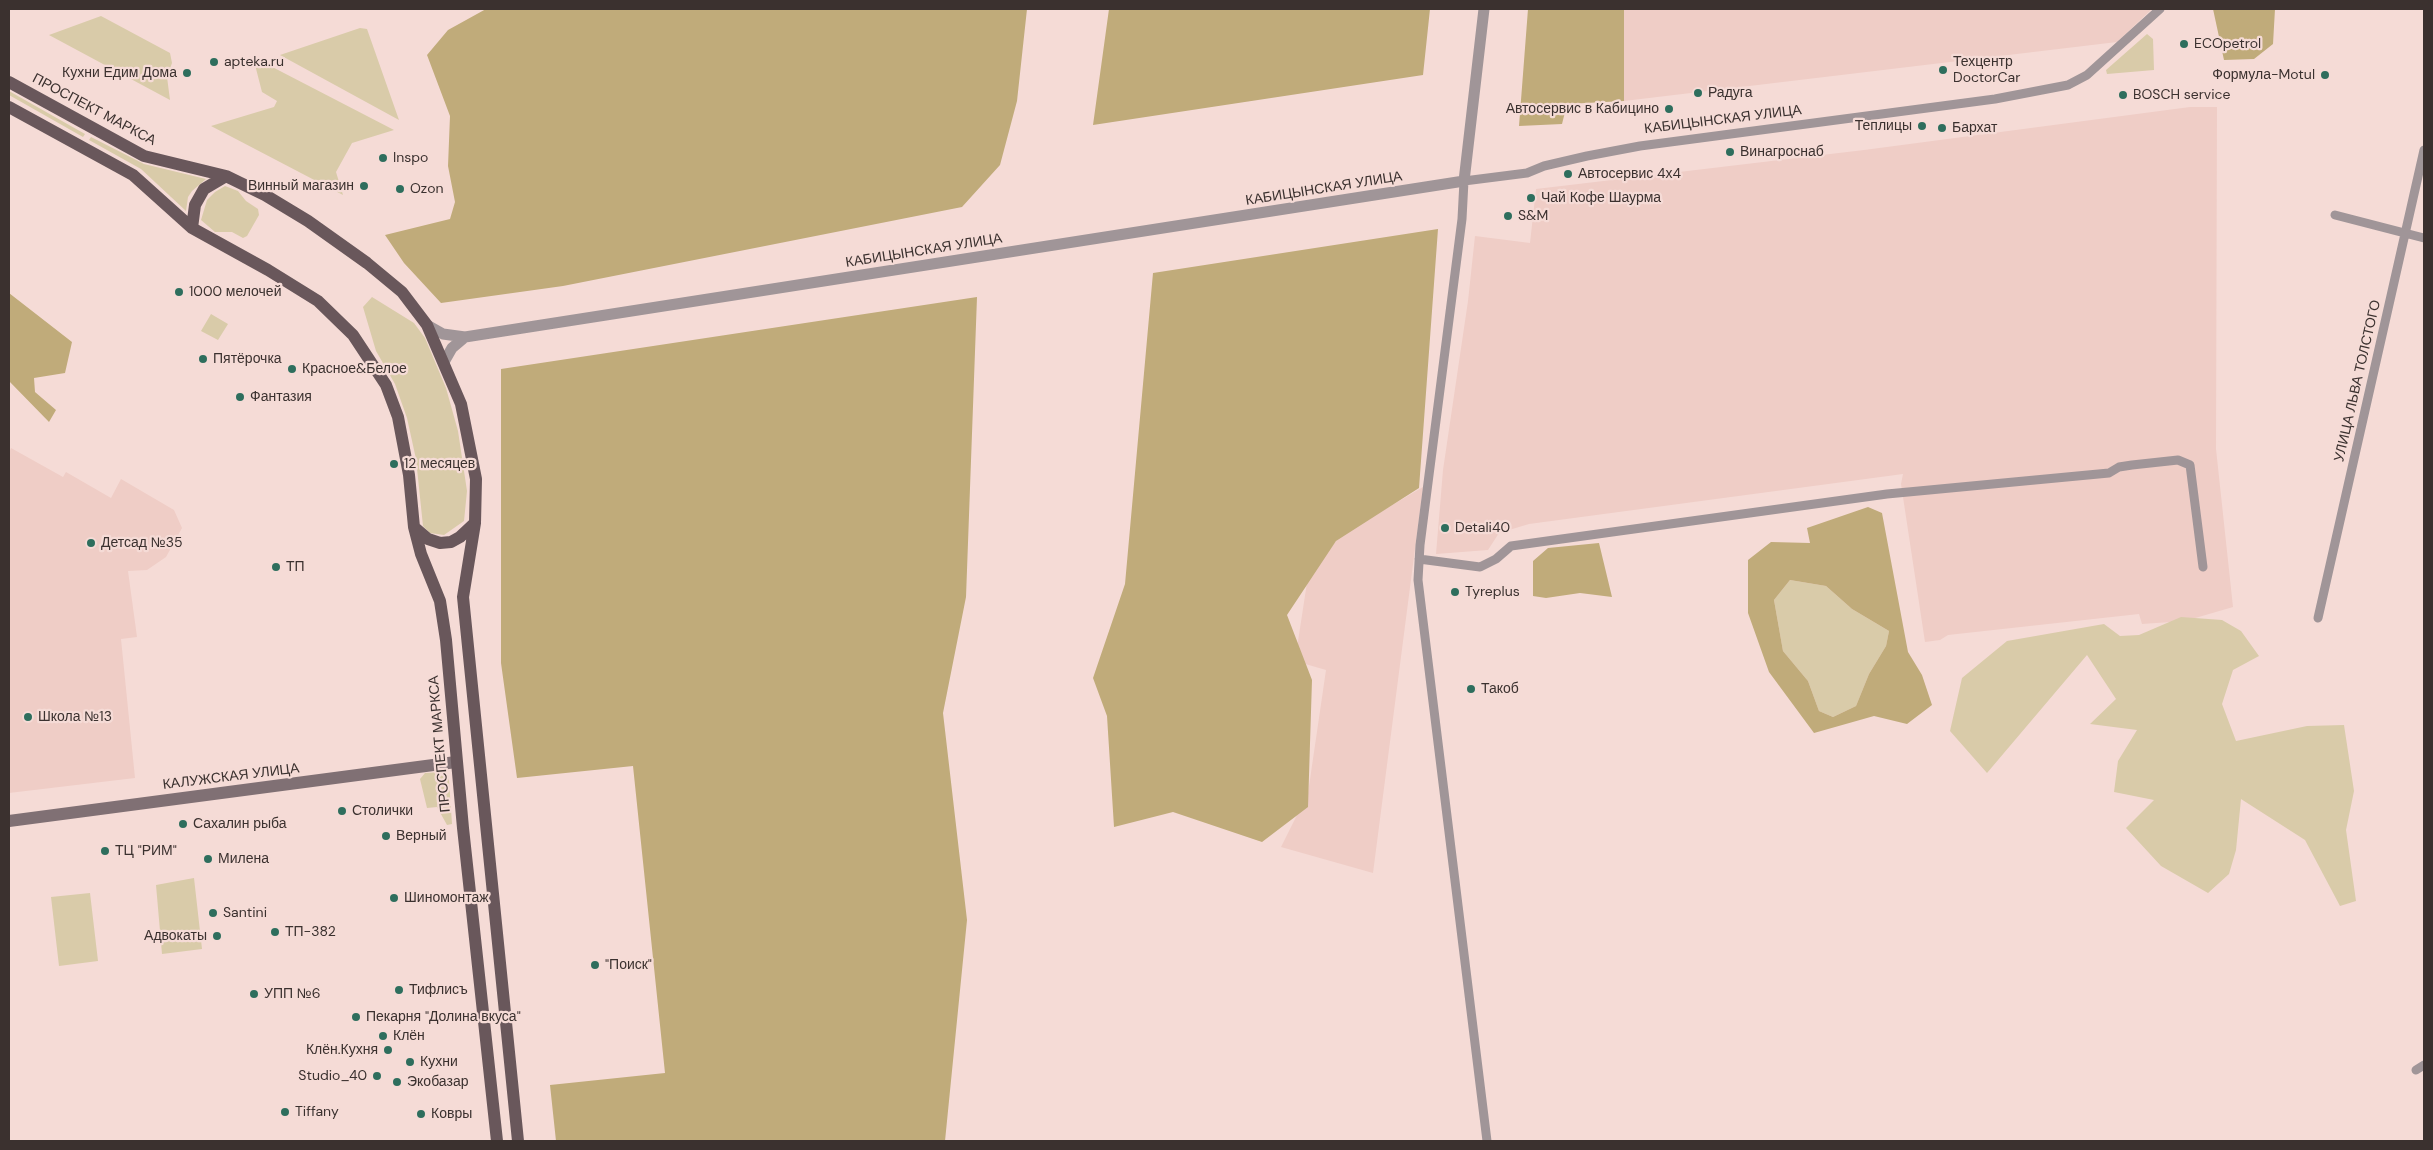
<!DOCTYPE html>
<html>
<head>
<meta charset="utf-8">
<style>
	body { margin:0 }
	#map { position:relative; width:2433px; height:1150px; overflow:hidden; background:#f5dbd6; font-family:"DM Sans",sans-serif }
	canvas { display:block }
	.frame { position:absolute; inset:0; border:10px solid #3b312f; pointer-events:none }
</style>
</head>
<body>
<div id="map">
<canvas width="2433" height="1150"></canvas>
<div class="frame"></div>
</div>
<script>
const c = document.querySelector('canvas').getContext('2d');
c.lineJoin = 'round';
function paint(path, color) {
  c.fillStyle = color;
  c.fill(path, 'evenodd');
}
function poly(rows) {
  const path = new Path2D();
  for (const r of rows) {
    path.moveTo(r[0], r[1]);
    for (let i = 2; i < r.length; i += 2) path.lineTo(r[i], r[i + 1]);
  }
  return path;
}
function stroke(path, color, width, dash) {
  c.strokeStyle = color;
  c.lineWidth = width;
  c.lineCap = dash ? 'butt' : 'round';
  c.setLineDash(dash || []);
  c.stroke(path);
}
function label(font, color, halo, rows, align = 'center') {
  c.font = font + ' "DM Sans",sans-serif';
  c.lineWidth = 4.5;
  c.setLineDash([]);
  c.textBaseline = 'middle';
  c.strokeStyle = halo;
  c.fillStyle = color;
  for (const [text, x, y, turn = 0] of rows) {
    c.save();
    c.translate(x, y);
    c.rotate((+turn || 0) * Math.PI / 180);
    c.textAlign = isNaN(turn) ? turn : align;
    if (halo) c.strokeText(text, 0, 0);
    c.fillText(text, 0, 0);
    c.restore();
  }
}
const built = poly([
	[1624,9,2152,9,2117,42,1624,101],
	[2190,107,2217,107,2216,449,2233,607,2185,621,2142,624,2139,614,1948,635,1940,640,1925,642,1901,484,1903,474,1529,524,1499,533,1488,550,1436,554,1443,470,1468,301,1475,236,1530,243,1536,189,1864,150],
	[11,448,63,477,66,472,111,498,121,479,174,510,182,528,166,557,147,570,128,571,137,637,121,639,135,778,9,793,9,453],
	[1423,487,1373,873,1281,847,1308,793,1326,670,1295,661,1308,576,1341,535]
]);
const green = poly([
	[101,16,170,53,172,63,167,77,170,100,49,35],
	[360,28,367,29,399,120,280,55],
	[2147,34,2153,39,2154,70,2107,74,2106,70],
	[253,57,394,130,352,143,336,172,343,195,211,126,274,107,277,101,262,92],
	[9,91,85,134,83,137,9,95],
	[91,137,144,164,206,179,192,191,188,197,186,211,141,169,89,140],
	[225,186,238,191,246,201,258,209,259,215,247,236,243,238,232,232,215,232,201,220,207,200,215,192],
	[372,297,414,323,425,338,446,388,458,431,467,491,464,521,444,535,430,533,423,526,416,459,407,418,395,384,376,351,363,307],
	[211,314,228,324,218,340,201,331],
	[1790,580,1826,586,1852,609,1889,631,1886,646,1869,674,1856,706,1833,717,1819,711,1808,681,1783,651,1774,600],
	[2181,617,2222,620,2241,631,2259,656,2233,670,2222,704,2236,741,2307,726,2344,725,2354,791,2346,830,2356,901,2340,906,2305,840,2241,799,2236,850,2229,874,2208,893,2161,866,2126,828,2154,800,2114,792,2118,761,2137,730,2090,724,2116,699,2087,655,1987,773,1950,731,1962,678,2007,641,2104,624,2120,636,2139,635],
	[443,772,448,775,449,780,452,824,447,825,437,807,427,808,420,779,425,773],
	[194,878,202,949,162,954,156,885],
	[90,893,98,961,59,966,51,897]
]);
const forest = poly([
	[486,9,1027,9,1017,101,1000,165,962,207,563,286,441,303,404,263,385,235,450,219,455,202,448,166,450,116,427,55,448,30],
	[1109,9,1430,9,1423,75,1093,125],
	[1528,9,1624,9,1624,101,1567,104,1562,124,1519,126],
	[2213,9,2275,9,2273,44,2254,59,2224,60],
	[1438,229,1419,488,1336,541,1287,615,1312,680,1308,807,1262,842,1173,812,1114,827,1107,716,1093,678,1125,584,1153,273],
	[9,293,72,342,65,373,34,378,35,392,56,410,49,422,9,381],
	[977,297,966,597,943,713,967,920,945,1141,556,1141,550,1085,665,1073,633,766,517,778,501,663,501,369],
	[1868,507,1882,513,1908,652,1922,675,1932,705,1907,724,1874,716,1814,733,1769,672,1748,613,1748,560,1771,542,1810,543,1807,528],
	[1790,580,1826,586,1852,609,1889,631,1886,646,1869,674,1856,706,1833,717,1819,711,1808,681,1783,651,1774,600],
	[1599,543,1612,597,1580,593,1546,598,1533,596,1533,561,1548,548]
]);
const minor = poly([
	[2335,215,2424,238],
	[1419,559,1480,567,1496,559,1511,546,1887,494,2109,473,2119,467,2132,465,2178,460,2190,465,2203,567],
	[2318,618,2424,150],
	[2416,1070,2424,1065],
	[1487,1141,1418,580,1420,545,1462,219,1464,181,1527,173,1544,166,1587,156,1640,146,1995,99,2068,85,2087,75,2160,9]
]);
const tertiary = poly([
	[427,325,443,334,465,337,1464,181,1484,9],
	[444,362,452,348,465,337]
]);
const secondary = poly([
	[9,821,456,762]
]);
const primary = poly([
	[9,82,144,156,226,176,265,195,308,221,367,263,402,292,427,325,461,404,476,479,475,523,463,597,518,1141],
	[9,107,133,175,192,228,268,270,318,301,353,335,386,385,398,417,409,475,414,527,421,554,440,601,446,640,463,828,497,1141],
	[192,228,195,205,204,189,226,176],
	[414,527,428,539,440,543,451,542,460,537,475,523]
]);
const markers = [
	[2184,44,5,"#2e6e5d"],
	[214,62,5,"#2e6e5d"],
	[1943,70,5,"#2e6e5d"],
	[187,73,5,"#2e6e5d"],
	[2325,75,5,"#2e6e5d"],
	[1698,93,5,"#2e6e5d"],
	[2123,95,5,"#2e6e5d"],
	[1669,109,5,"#2e6e5d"],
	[1922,126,5,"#2e6e5d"],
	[1942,128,5,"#2e6e5d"],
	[1730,152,5,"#2e6e5d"],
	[383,158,5,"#2e6e5d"],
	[1568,174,5,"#2e6e5d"],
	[364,186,5,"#2e6e5d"],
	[400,189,5,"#2e6e5d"],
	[1531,198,5,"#2e6e5d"],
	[1508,216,5,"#2e6e5d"],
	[179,292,5,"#2e6e5d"],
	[203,359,5,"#2e6e5d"],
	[292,369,5,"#2e6e5d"],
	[240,397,5,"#2e6e5d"],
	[394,464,5,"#2e6e5d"],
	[1445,528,5,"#2e6e5d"],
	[91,543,5,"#2e6e5d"],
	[276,567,5,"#2e6e5d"],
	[1455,592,5,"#2e6e5d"],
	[1471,689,5,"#2e6e5d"],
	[28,717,5,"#2e6e5d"],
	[342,811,5,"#2e6e5d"],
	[183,824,5,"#2e6e5d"],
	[386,836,5,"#2e6e5d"],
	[105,851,5,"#2e6e5d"],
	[208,859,5,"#2e6e5d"],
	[394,898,5,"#2e6e5d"],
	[213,913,5,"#2e6e5d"],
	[275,932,5,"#2e6e5d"],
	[217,936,5,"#2e6e5d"],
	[595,965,5,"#2e6e5d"],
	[399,990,5,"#2e6e5d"],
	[254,994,5,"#2e6e5d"],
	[356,1017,5,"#2e6e5d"],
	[383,1036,5,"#2e6e5d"],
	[388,1050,5,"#2e6e5d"],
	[410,1062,5,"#2e6e5d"],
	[377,1076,5,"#2e6e5d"],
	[397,1082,5,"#2e6e5d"],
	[285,1112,5,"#2e6e5d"],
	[421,1114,5,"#2e6e5d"]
];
const poiNames = [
	["ECOpetrol",2194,44],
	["apteka.ru",224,62],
	["Техцентр",1953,62],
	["DoctorCar",1953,78],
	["Кухни Едим Дома",177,73,"right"],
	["Формула-Motul",2315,75,"right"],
	["Радуга",1708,93],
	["BOSCH service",2133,95],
	["Автосервис в Кабицино",1659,109,"right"],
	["Теплицы",1912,126,"right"],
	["Бархат",1952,128],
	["Винагроснаб",1740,152],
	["Inspo",393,158],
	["Автосервис 4х4",1578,174],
	["Винный магазин",354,186,"right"],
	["Ozon",410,189],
	["Чай Кофе Шаурма",1541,198],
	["S&M",1518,216],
	["1000 мелочей",189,292],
	["Пятёрочка",213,359],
	["Красное&Белое",302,369],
	["Фантазия",250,397],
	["12 месяцев",404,464],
	["Detali40",1455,528],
	["Детсад №35",101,543],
	["ТП",286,567],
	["Tyreplus",1465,592],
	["Такоб",1481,689],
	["Школа №13",38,717],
	["Столички",352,811],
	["Сахалин рыба",193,824],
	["Верный",396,836],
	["ТЦ \"РИМ\"",115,851],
	["Милена",218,859],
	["Шиномонтаж",404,898],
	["Santini",223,913],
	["ТП-382",285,932],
	["Адвокаты",207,936,"right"],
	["\"Поиск\"",605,965],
	["Тифлисъ",409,990],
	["УПП №6",264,994],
	["Пекарня \"Долина вкуса\"",366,1017],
	["Клён",393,1036],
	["Клён.Кухня",378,1050,"right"],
	["Кухни",420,1062],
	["Studio_40",367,1076,"right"],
	["Экобазар",407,1082],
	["Tiffany",295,1112],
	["Ковры",431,1114]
];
const streetNames = [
	["ПРОСПЕКТ МАРКСА",94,110,28],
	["КАБИЦЫНСКАЯ УЛИЦА",1723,120,-7],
	["КАБИЦЫНСКАЯ УЛИЦА",1324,189,-9],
	["КАБИЦЫНСКАЯ УЛИЦА",924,251,-9],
	["УЛИЦА ЛЬВА ТОЛСТОГО",2358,381,-77],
	["ПРОСПЕКТ МАРКСА",440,744,-95],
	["КАЛУЖСКАЯ УЛИЦА",231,777,-7]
];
paint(built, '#efcdc6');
paint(green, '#d9cba9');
paint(forest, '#c0ab7a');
stroke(minor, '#a09598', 9);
stroke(tertiary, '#a09598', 11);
stroke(secondary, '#807074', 12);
stroke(primary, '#69575b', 12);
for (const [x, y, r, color] of markers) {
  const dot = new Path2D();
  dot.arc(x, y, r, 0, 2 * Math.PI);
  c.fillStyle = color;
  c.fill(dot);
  stroke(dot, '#f5dbd6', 2);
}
label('14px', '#3b312f', '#f5dbd6', poiNames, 'left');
label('14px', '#3b312f', '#f5dbd6', streetNames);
</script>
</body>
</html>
